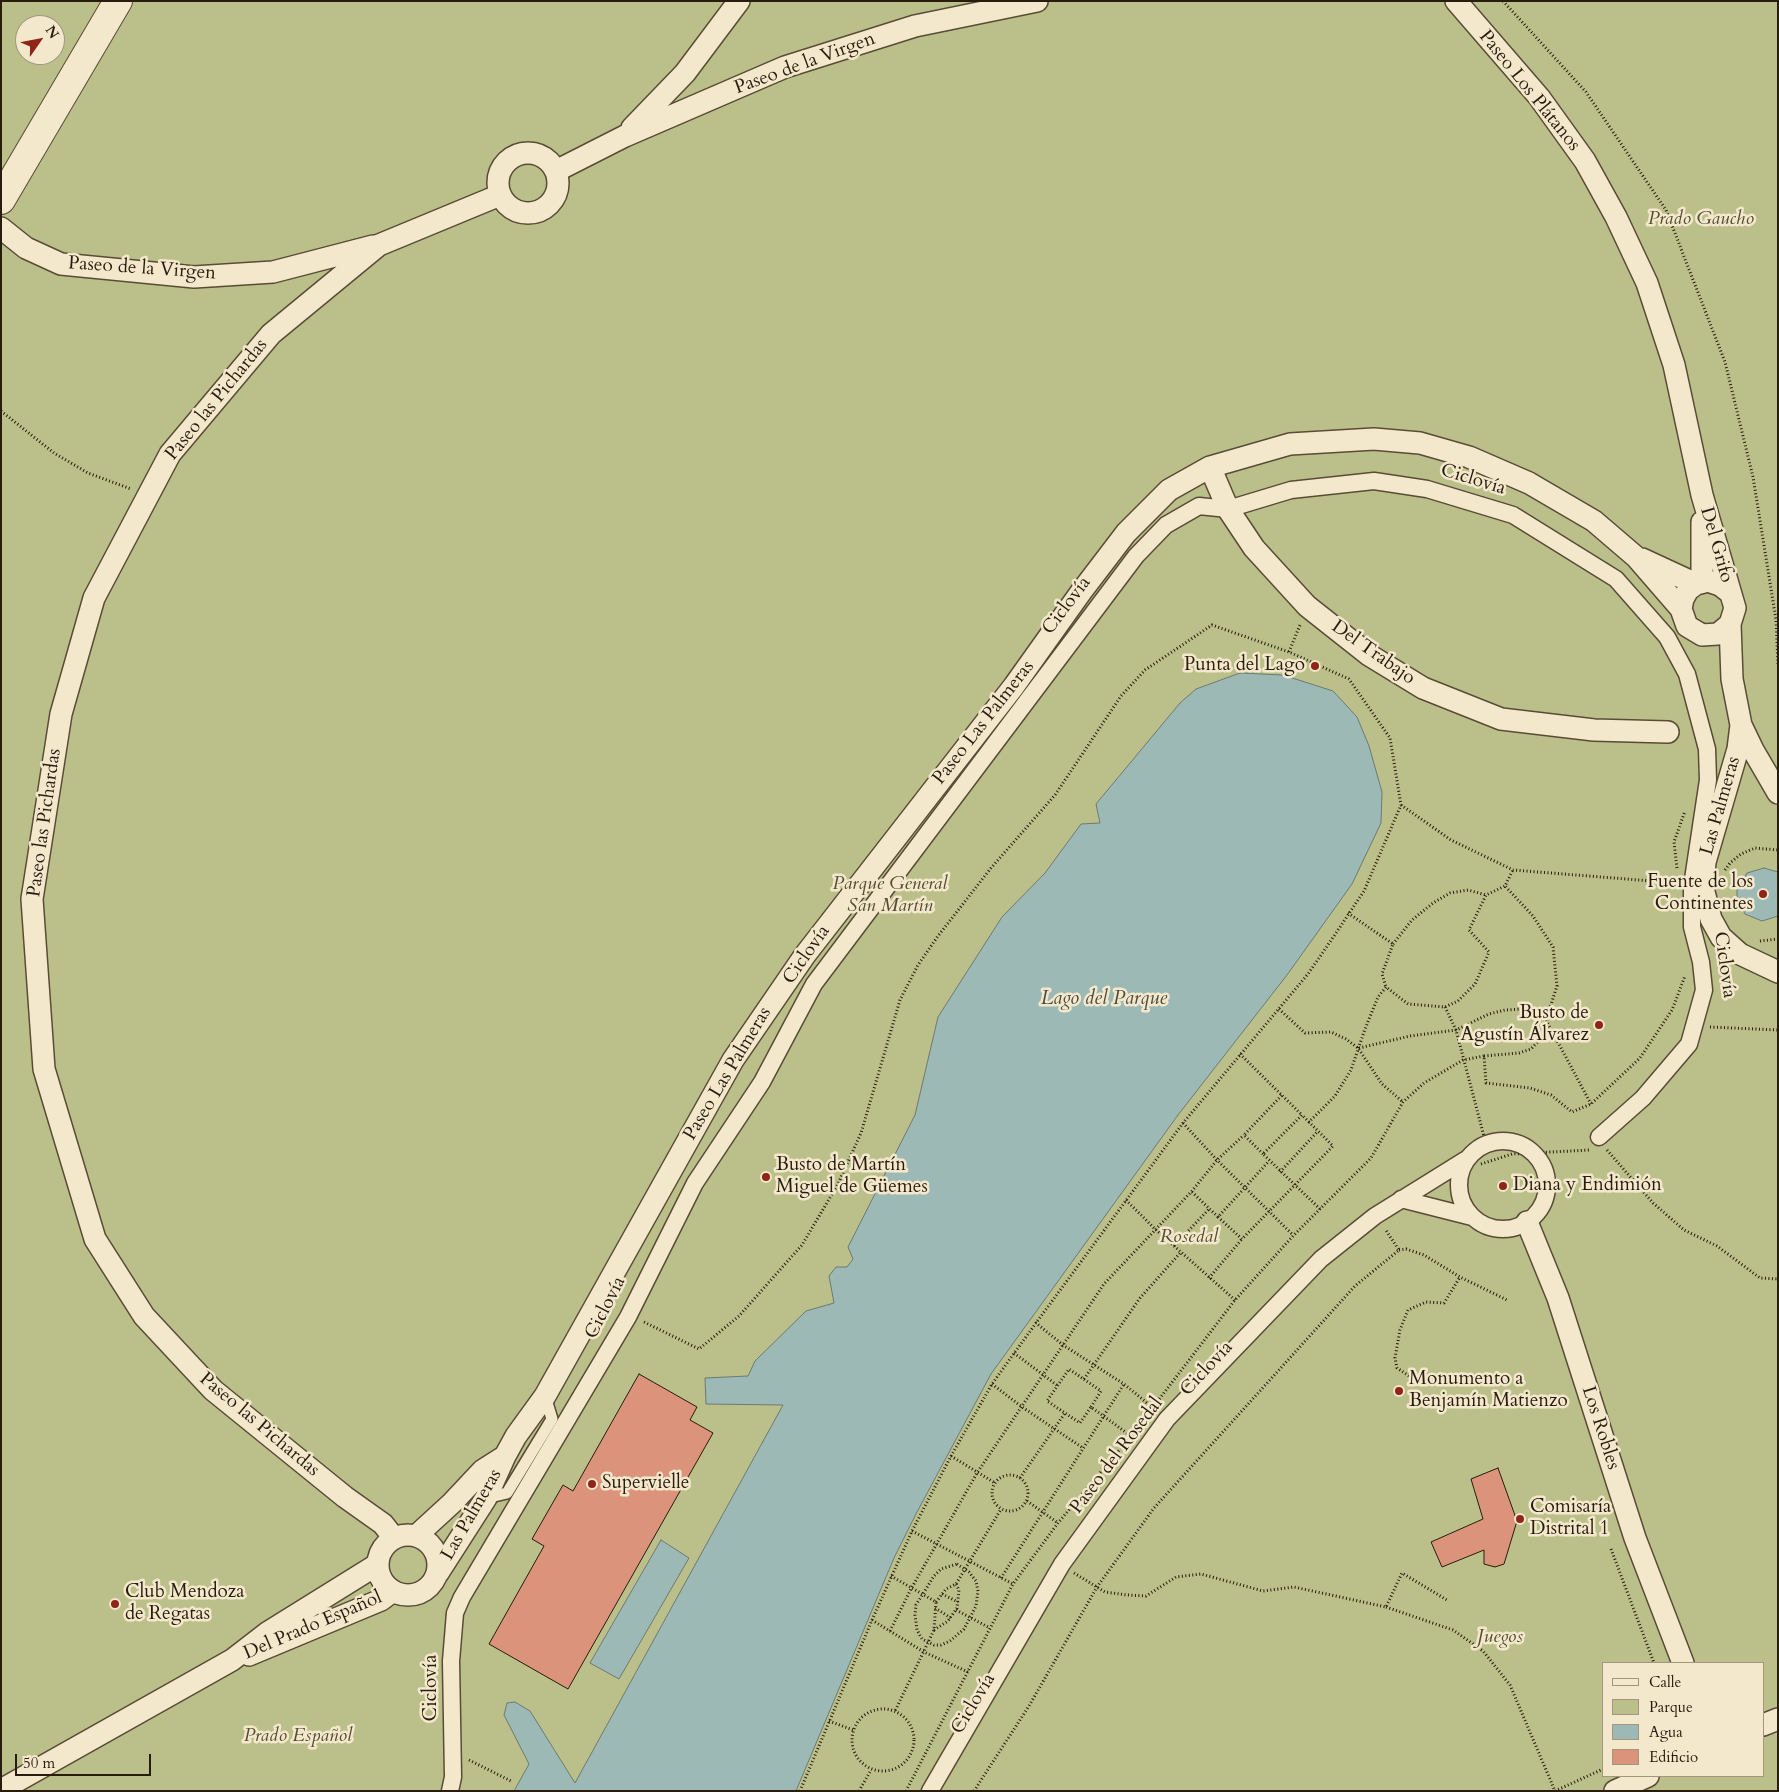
<!DOCTYPE html>
<html>
<head>
<meta charset="utf-8">
<style>
	body { margin:0 }
	#map { position:relative; width:1779px; height:1792px; overflow:hidden; background:#eddcb1; font-family:Cardo,serif }
	canvas { display:block }
	.frame { position:absolute; inset:0; border:2px solid #281c0e; pointer-events:none }
	.legend { position:absolute; left:1602px; top:1662px; width:162px; height:115px; box-sizing:border-box; background:#f3e8cc; border:1px solid #a29680; margin:0; padding:6px 9px; list-style:none; font-size:15px; color:#281c0e }
	.legend li { display:flex; align-items:center; gap:10px; height:25px }
	.legend b { width:25px; border:1px solid #a29680 }
	.north { position:absolute; left:15px; top:15px; width:50px; height:50px; box-sizing:border-box; background:#f3e8cc; border:1px solid #a29680; border-radius:50%; rotate:57deg; font-size:14px; font-weight:700; line-height:20px; text-align:center; color:#281c0e }
	.north::after { content:''; display:block; margin:auto; width:18px; height:22px; background:#8f2418; clip-path:polygon(50% 0,100% 100%,50% 72%,0 100%) }
	.scale { position:absolute; left:15px; top:1754px; width:136px; height:22px; box-sizing:border-box; border:2px solid #281c0e; border-top:0; padding-left:6px; font-size:15px; line-height:18px; white-space:nowrap; color:#281c0e; -webkit-text-stroke:4px #f3e8cc; paint-order:stroke }
</style>
</head>
<body>
<div id="map">
<canvas width="1779" height="1792"></canvas>
<div class="frame"></div>
<ul class="legend">
<li><b style="height:6px;background:#f3e8cc"></b>Calle</li>
<li><b style="height:14px;background:#bbbf89"></b>Parque</li>
<li><b style="height:14px;background:#9cb9b5"></b>Agua</li>
<li><b style="height:14px;background:#db947b"></b>Edificio</li>
</ul>
<div class="north">N</div>
<div class="scale">50 m</div>
</div>
<script>
const c = document.querySelector('canvas').getContext('2d');
c.lineJoin = 'round';
function paint(path, color) {
  c.fillStyle = color;
  c.fill(path, 'evenodd');
}
function poly(rows) {
  const path = new Path2D();
  for (const r of rows) {
    if (r.length === 3) {
      path.moveTo(r[0] + r[2], r[1]);
      path.arc(r[0], r[1], r[2], 0, 2 * Math.PI);
      continue;
    }
    path.moveTo(r[0], r[1]);
    for (let i = 2; i < r.length; i += 2) path.lineTo(r[i], r[i + 1]);
  }
  return path;
}
function stroke(path, color, width, dash) {
  c.strokeStyle = color;
  c.lineWidth = width;
  c.lineCap = dash ? 'butt' : 'round';
  c.setLineDash(dash || []);
  c.stroke(path);
}
function label(font, color, halo, rows, align = 'center') {
  c.font = font + ' Cardo,serif';
  c.lineWidth = 5;
  c.setLineDash([]);
  c.textBaseline = 'middle';
  c.strokeStyle = halo;
  c.fillStyle = color;
  for (const [text, x, y, turn = 0] of rows) {
    c.save();
    c.translate(x, y);
    c.rotate((+turn || 0) * Math.PI / 180);
    c.textAlign = isNaN(turn) ? turn : align;
    if (halo) c.strokeText(text, 0, 0);
    c.fillText(text, 0, 0);
    c.restore();
  }
}
const green = poly([
	[1,1,1778,1,1778,1791,1,1791],
	[25,25,55,25,55,55,25,55],
	[1603,1663,1763,1663,1763,1776,1603,1776]
]);
const water = poly([
	[1240,673,1283,675,1333,691,1357,717,1369,746,1382,792,1381,823,1352,884,1287,975,1178,1115,991,1374,916,1514,894,1558,796,1791,514,1791,529,1764,504,1715,507,1703,515,1702,530,1711,575,1783,783,1405,706,1404,705,1378,748,1376,755,1361,806,1311,834,1303,829,1276,836,1267,847,1267,853,1259,848,1247,915,1115,938,1017,1002,917,1045,873,1081,824,1100,823,1096,804,1180,703,1196,689,1240,673],
	[1764,868,1778,872,1778,916,1762,921,1745,914,1737,898,1737,889,1747,873,1764,868],
	[661,1540,689,1558,619,1679,590,1663,661,1540]
]);
const building = poly([
	[639,1374,697,1407,690,1420,713,1433,568,1689,489,1644,544,1546,532,1539,563,1485,573,1491,639,1374],
	[1498,1468,1517,1521,1504,1564,1495,1567,1484,1564,1484,1550,1442,1567,1431,1542,1483,1519,1471,1479,1498,1468]
]);
const path = poly([
	[1503,1,1586,92,1666,210,1725,362,1753,477,1776,620,1778,664],
	[1,411,54,453,88,473,131,489],
	[1289,652,1300,625],
	[1401,805,1451,840,1513,870,1677,883],
	[1677,868,1674,842,1685,811],
	[1725,870,1730,863,1741,854,1755,848,1778,850],
	[1348,913,1393,944,1382,974,1386,987],
	[1760,941,1778,939],
	[1393,944,1412,920,1433,903,1450,893,1468,890,1486,895],
	[1445,1007,1456,1030,1486,1144],
	[1279,1009,1305,1033,1331,1032,1346,1039,1358,1048,1382,1084,1403,1102],
	[1546,1020,1591,1104],
	[1710,1027,1778,1030],
	[1359,1048,1410,1036,1456,1030,1489,1014,1505,1010,1523,1009,1546,1020,1557,986,1553,947,1533,916,1505,886],
	[1240,1054,1302,1115],
	[1484,1056,1519,1053,1531,1049,1551,1028],
	[1183,1123,1217,1160,1293,1235],
	[1607,1150,1653,1203,1684,1230,1717,1246,1760,1278,1778,1279],
	[1263,1154,1244,1135,1282,1095],
	[1481,1164,1512,1154,1590,1150],
	[1280,1172,1318,1131],
	[1192,1192,1218,1217,1269,1161],
	[1126,1200,1155,1229,1235,1300],
	[1320,1209,1263,1154,1302,1115,1309,1122,1335,1096,1351,1070,1365,1029,1378,997,1386,987,1408,1004,1445,1007,1458,1001,1475,984,1489,952,1469,930,1486,895,1505,886,1513,870],
	[1218,1217,1242,1239,1333,1146,1309,1122],
	[1174,1246,1210,1208],
	[1399,1250,1406,1249,1424,1255,1460,1277,1507,1300],
	[1209,1278,1242,1239],
	[644,1322,699,1349,739,1316,802,1245,838,1184,861,1133,900,1000,918,965,938,936,991,868,1055,795,1121,696,1145,670,1212,625,1289,652,1349,679,1390,738,1401,805,1364,891,1332,939,1308,974,1183,1123,1036,1323],
	[1014,1353,1058,1386],
	[1409,1376,1397,1368,1395,1358,1400,1330,1408,1310,1426,1302,1444,1303,1460,1277],
	[1084,1379,1140,1298,1181,1252],
	[992,1384,1022,1407,1083,1448],
	[1091,1407,1101,1391,1069,1369,1047,1401,1080,1423,1091,1407,1131,1436],
	[951,1456,995,1483],
	[1010,1493,18],
	[1020,1478,1065,1413],
	[1027,1501,1058,1523],
	[912,1531,1013,1584],
	[1611,1549,1654,1663],
	[957,1564,969,1572,976,1581,978,1591,976,1606,964,1629,950,1641,941,1645,934,1645,922,1639,917,1630,915,1615,916,1605,934,1576,941,1569,957,1564],
	[1074,1573,1105,1592,1127,1595,1146,1596,1176,1577,1201,1574,1263,1591,1294,1587,1386,1607,1402,1573,1447,1600],
	[891,1576,936,1602,934,1630,895,1711],
	[1001,1578,1124,1384],
	[942,1594,958,1602],
	[936,1602,946,1589,956,1584,1001,1509],
	[1386,1607,1453,1630,1483,1651,1510,1685,1555,1791],
	[935,1608,951,1618],
	[956,1610,990,1628],
	[872,1620,924,1652,968,1672],
	[934,1630,948,1621,957,1608,959,1590,956,1584],
	[890,1631,911,1589,977,1473,1104,1284,1192,1191,1217,1160,1244,1135],
	[883,1740,31],
	[829,1721,853,1730],
	[469,1760,511,1781],
	[800,1791,872,1620,912,1531,951,1456,992,1384,1036,1323,1063,1345,1124,1384,1153,1408],
	[859,1791,871,1770],
	[906,1791,1013,1584,1058,1523,1131,1436,1235,1300,1293,1236,1371,1158,1403,1102,1424,1083,1463,1060,1484,1056,1486,1083,1530,1088,1551,1095,1572,1112,1591,1104,1640,1058,1672,1010,1685,976],
	[974,1791,1029,1706,1097,1587,1154,1508,1355,1286,1399,1250,1385,1229],
	[1555,1791,1603,1769]
]);
const service = poly([
	[486,1498,507,1493,552,1419,545,1396]
]);
const pedestrian = poly([
	[1503,1185,44],
	[1401,1199,1472,1217],
	[450,1791,453,1777,451,1661,455,1613,462,1597,628,1317,695,1183,762,1082,814,984,1136,556,1166,525,1199,506,1228,509,1291,490,1374,481,1427,489,1513,515,1616,579,1667,637,1687,674,1707,749,1708,780,1692,886,1692,927,1701,962,1704,990,1689,1044,1643,1098,1599,1137],
	[930,1791,1062,1564,1167,1419,1321,1259,1375,1216,1465,1160]
]);
const minor = poly([
	[1456,1,1539,97,1585,161,1616,217,1647,283,1674,365,1702,495,1735,608,1730,624,1718,634,1702,635,1687,626,1681,609,1683,599,1688,590,1696,584,1708,581,1720,585,1729,592],
	[632,128,685,73,739,1],
	[528,183,30],
	[556,171,625,136,785,67,915,26,1037,1],
	[1,228,26,248,61,264,194,277,273,272,373,246],
	[1210,467,1228,509,1254,548,1307,606,1369,655,1423,688,1501,719,1594,730,1668,732],
	[1702,522,1702,582],
	[1642,559,1696,584],
	[1730,624,1732,679,1741,725,1753,750,1778,793],
	[1741,725,1738,749,1705,862,1703,888,1711,919,1721,937,1740,954,1778,972],
	[1527,1222,1558,1298,1635,1538,1683,1663],
	[408,1565,30],
	[416,1536,452,1503,483,1470,505,1456],
	[394,1538,383,1524,345,1497,213,1390,144,1316,95,1239,44,1069,32,899,61,714,94,598,170,454,271,334,379,245,500,195],
	[438,1573,486,1498,505,1456,516,1436,545,1396,733,1060,805,955,1014,686,1081,592,1126,533,1169,490,1210,467,1290,444,1374,439,1420,443,1469,457,1529,483,1594,521,1636,557,1681,609],
	[249,1655,381,1600,393,1591],
	[1763,1725,1778,1719],
	[1,1790,232,1660,267,1633,378,1564],
	[1615,1791,1648,1776]
]);
const tertiary = poly([
	[1,200,118,1]
]);
const markers = [
	[1315,666,5,"#8f2418"],
	[1763,894,5,"#8f2418"],
	[1599,1025,5,"#8f2418"],
	[766,1177,5,"#8f2418"],
	[1503,1186,5,"#8f2418"],
	[1399,1391,5,"#8f2418"],
	[592,1484,5,"#8f2418"],
	[1520,1519,5,"#8f2418"],
	[115,1604,5,"#8f2418"]
];
const streetNames = [
	["Paseo de la Virgen",805,64,-20],
	["Paseo Los Plátanos",1529,91,51],
	["Paseo de la Virgen",142,269,4],
	["Paseo las Pichardas",217,400,-51],
	["Ciclovía",1473,480,17],
	["Del Grifo",1716,545,74],
	["Ciclovía",1067,606,-53],
	["Del Trabajo",1373,653,35],
	["Paseo Las Palmeras",984,723,-52],
	["Las Palmeras",1721,806,-74],
	["Paseo las Pichardas",45,823,-82],
	["Ciclovía",807,955,-55],
	["Ciclovía",1724,965,82],
	["Paseo Las Palmeras",728,1074,-59],
	["Ciclovía",606,1308,-63],
	["Ciclovía",1207,1369,-47],
	["Paseo las Pichardas",259,1425,40],
	["Los Robles",1600,1428,72],
	["Paseo del Rosedal",1117,1456,-53],
	["Las Palmeras",472,1515,-60],
	["Del Prado Español",313,1626,-23],
	["Ciclovía",432,1688,-90],
	["Ciclovía",974,1704,-59]
];
const parkNames = [
	["Prado Gaucho",1701,220],
	["Parque General",890,885],
	["San Martín",890,907],
	["Rosedal",1189,1238],
	["Juegos",1500,1638],
	["Prado Español",298,1737]
];
const poiNames = [
	["Punta del Lago",1305,666,"right"],
	["Fuente de los",1753,883,"right"],
	["Continentes",1753,905,"right"],
	["Busto de",1589,1014,"right"],
	["Agustín Álvarez",1589,1036,"right"],
	["Busto de Martín",776,1166],
	["Miguel de Güemes",776,1188],
	["Diana y Endimión",1513,1186],
	["Monumento a",1409,1380],
	["Benjamín Matienzo",1409,1402],
	["Supervielle",602,1484],
	["Comisaría",1530,1508],
	["Distrital 1",1530,1530],
	["Club Mendoza",125,1593],
	["de Regatas",125,1615]
];
const waterNames = [
	["Lago del Parque",1104,999]
];
paint(green, '#bbbf89');
paint(water, '#9cb9b5');
stroke(water, '#6e7a72', 1);
paint(building, '#db947b');
stroke(building, '#281c0e', 1);
stroke(service, '#594c37', 14);
stroke(pedestrian, '#594c37', 19);
stroke(minor, '#594c37', 24);
stroke(tertiary, '#594c37', 30);
stroke(path, '#281c0e', 3, [1, 2.5]);
stroke(service, '#f3e8cc', 11);
stroke(pedestrian, '#f3e8cc', 16);
stroke(minor, '#f3e8cc', 21);
stroke(tertiary, '#f3e8cc', 28);
for (const [x, y, r, color] of markers) {
  const dot = new Path2D();
  dot.arc(x, y, r, 0, 2 * Math.PI);
  c.fillStyle = color;
  c.fill(dot);
  stroke(dot, '#f3e8cc', 2);
}
label('19px', '#281c0e', '#f3e8cc', streetNames);
label('italic 19px', '#544d33', '#f3e8cc', parkNames);
label('19px', '#281c0e', '#f3e8cc', poiNames, 'left');
label('italic 20px', '#4b4b40', '#f3e8cc', waterNames);
</script>
</body>
</html>
